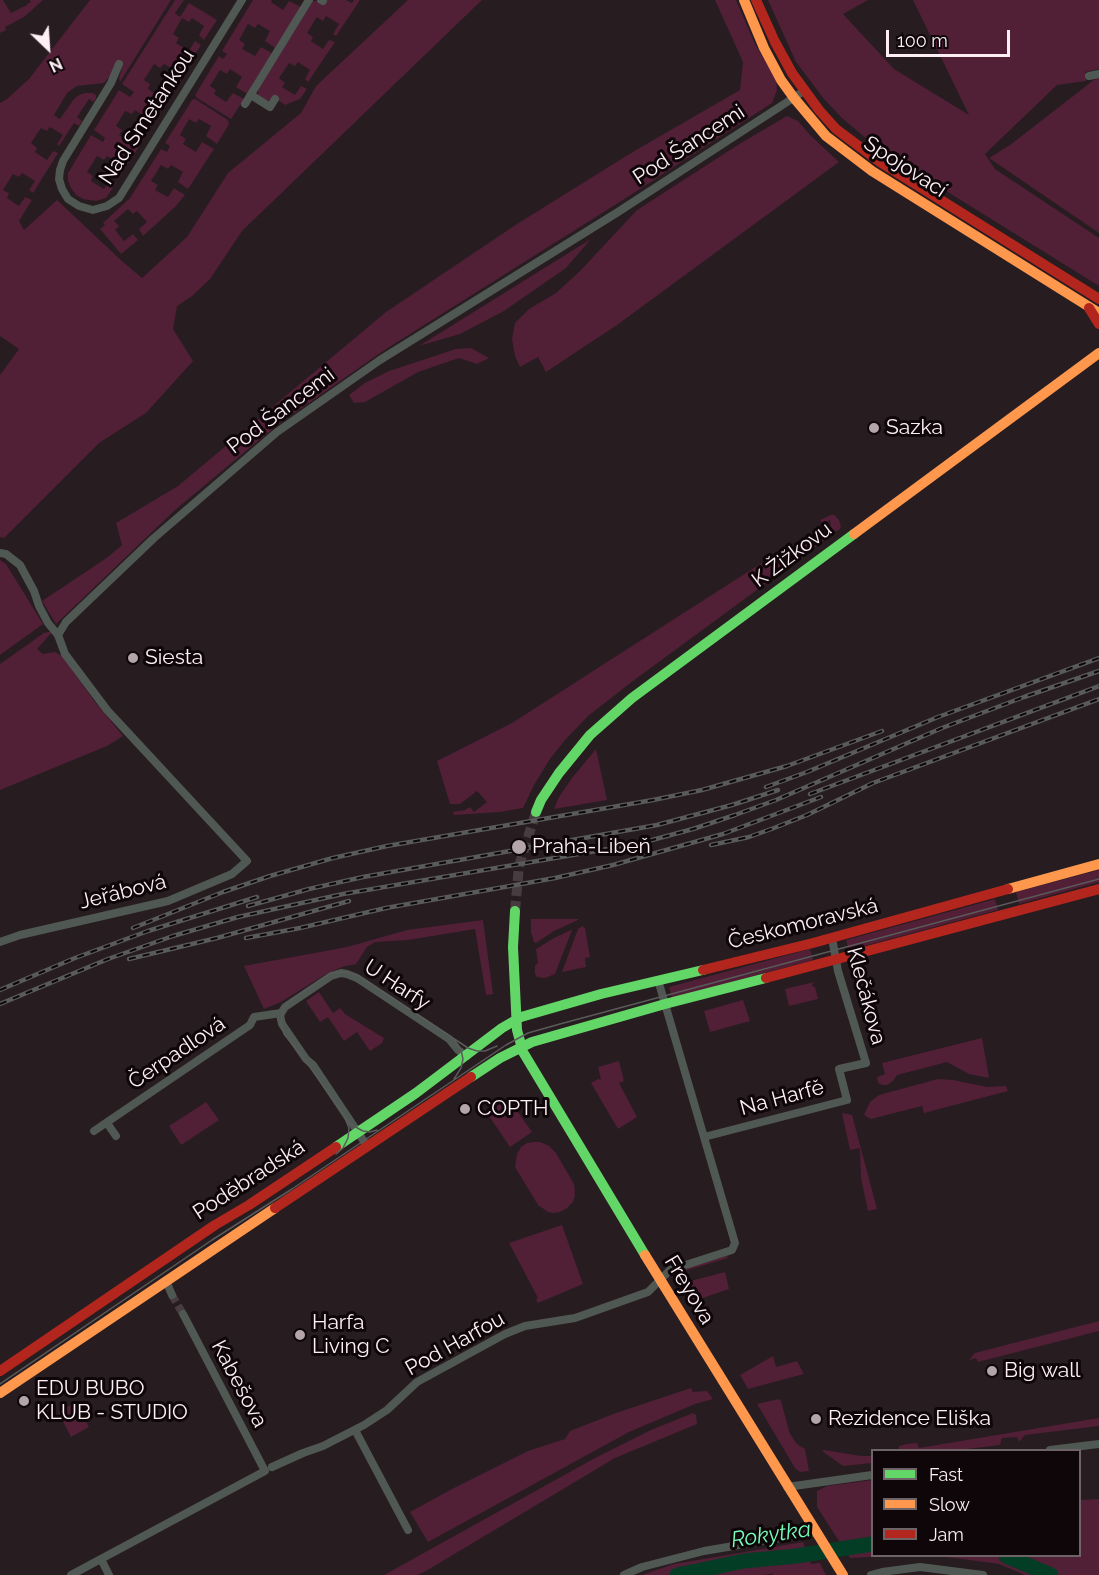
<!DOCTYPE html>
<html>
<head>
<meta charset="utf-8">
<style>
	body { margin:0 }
	#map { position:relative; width:1099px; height:1575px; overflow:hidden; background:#271c20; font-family:Raleway,sans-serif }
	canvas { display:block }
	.legend { position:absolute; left:871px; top:1449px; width:210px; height:108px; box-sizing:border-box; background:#0e0609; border:2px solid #6e6367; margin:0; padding:8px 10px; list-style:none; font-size:18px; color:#feeff4 }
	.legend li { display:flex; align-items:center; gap:12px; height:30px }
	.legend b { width:30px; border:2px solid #6e6367 }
	.north { position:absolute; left:18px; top:18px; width:60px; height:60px; -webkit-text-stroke:4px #0e0609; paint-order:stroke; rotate:155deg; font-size:16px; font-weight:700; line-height:24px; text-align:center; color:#feeff4 }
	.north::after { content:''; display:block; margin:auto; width:21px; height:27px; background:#feeff4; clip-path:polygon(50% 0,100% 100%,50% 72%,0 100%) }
	.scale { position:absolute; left:886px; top:30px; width:124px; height:27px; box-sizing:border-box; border:3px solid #feeff4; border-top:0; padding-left:8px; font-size:18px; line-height:21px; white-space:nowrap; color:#feeff4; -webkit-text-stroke:4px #0e0609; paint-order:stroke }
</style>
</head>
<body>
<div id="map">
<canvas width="1099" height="1575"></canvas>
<ul class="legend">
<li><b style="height:8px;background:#63d668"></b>Fast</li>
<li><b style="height:8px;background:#ff974d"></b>Slow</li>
<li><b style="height:8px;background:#b3261e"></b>Jam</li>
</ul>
<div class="north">N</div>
<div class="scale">100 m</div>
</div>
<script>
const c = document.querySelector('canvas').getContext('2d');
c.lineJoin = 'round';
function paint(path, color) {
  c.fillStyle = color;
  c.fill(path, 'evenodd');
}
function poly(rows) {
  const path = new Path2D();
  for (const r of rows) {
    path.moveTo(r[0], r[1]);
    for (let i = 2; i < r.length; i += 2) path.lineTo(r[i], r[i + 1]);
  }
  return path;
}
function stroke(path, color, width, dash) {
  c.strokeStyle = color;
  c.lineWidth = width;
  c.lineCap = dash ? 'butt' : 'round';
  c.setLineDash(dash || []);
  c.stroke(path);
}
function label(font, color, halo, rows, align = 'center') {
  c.font = font + ' Raleway,sans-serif';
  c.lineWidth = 6;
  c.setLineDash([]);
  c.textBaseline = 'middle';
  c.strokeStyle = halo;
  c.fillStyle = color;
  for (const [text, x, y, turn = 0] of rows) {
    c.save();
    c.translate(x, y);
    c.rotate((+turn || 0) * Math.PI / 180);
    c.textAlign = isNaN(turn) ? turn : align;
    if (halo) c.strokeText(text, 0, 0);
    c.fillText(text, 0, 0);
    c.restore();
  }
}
const green = poly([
	[0,0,3,0,11,13,27,5,27,4,31,2,30,0,43,0,24,17,5,27,6,30,0,33],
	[90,0,171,0,120,82,119,78,122,67,115,65,111,75,104,83,77,86,67,93,54,115,60,119,74,99,79,95,85,93,93,93,96,95,96,98,94,102,89,99,77,117,82,121,79,126,74,123,59,146,57,144,63,135,50,127,47,131,41,128,31,143,37,148,35,152,47,160,53,151,58,153,33,193,29,190,35,181,22,173,19,177,13,174,3,190,9,193,7,198,19,206,25,197,32,200,19,221,24,230,57,200,123,262,142,278,187,237,228,173,301,113,316,86,408,0,482,0,242,231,210,279,192,296,177,306,173,329,193,361,146,413,99,443,4,538,0,537,0,375,19,349,0,336,0,103,7,99,29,79],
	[175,0,184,0,175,13,180,17,189,3,217,20,204,40,199,35,204,26,192,18,189,22,182,18,173,34,179,38,176,43,189,51,195,41,201,45,176,85,170,81,176,71,164,64,160,68,154,64,144,80,150,84,148,89,160,96,166,87,173,90,148,132,142,127,147,118,135,110,132,114,125,111,116,126,122,130,119,135,132,143,138,134,145,137,119,178,114,173,119,163,107,156,104,160,97,156,87,172,93,176,91,181,104,189,110,179,116,183,106,198,96,201,83,199,76,195,71,188,68,181,68,173,91,135,103,142,105,138,94,130,119,90,130,97,134,92,122,84],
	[253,0,272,0,271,2,283,10,289,1,301,7,275,48,265,41,270,31,258,24,255,28,248,24,239,40,245,44,242,49,255,56,261,47,272,53,247,94,236,87,242,77,230,69,227,74,220,70,210,86,216,90,214,94,226,102,233,93,244,99,231,119,197,98,195,95,219,56,223,59,227,54,222,51],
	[324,0,346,0,352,3,354,0,360,0,336,36,333,34,339,24,326,16,323,21,317,17,307,33,313,37,311,41,323,49,329,40,335,42,308,82,305,79,310,70,298,62,295,66,289,63,279,78,285,83,282,87,295,95,301,86,307,89,300,99,285,105,273,97,269,101,266,100,258,95,258,92,259,88,313,1,316,1,322,3],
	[715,0,736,0,755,44,776,79,777,90,772,103,626,198,383,351,276,426,175,510,56,624,42,601,108,557,122,545,116,523,178,486,386,312,517,224,631,153,740,90,743,62],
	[768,0,868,0,843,14,894,69,969,115,913,0,1099,0,1099,69,1085,72,1086,81,1057,85,985,154,995,169,1099,238,1099,286,901,163,874,145,842,118,824,99,796,62],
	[1099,76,1099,233,989,158,1010,145],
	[195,99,228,120,229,124,217,144,206,136,211,126,199,119,196,123,189,119,180,135,186,139,183,144,196,152,202,142,214,149,188,189,178,182,183,172,171,165,168,169,161,165,151,181,158,185,155,190,168,197,174,188,185,195,175,207,143,236,139,229,147,222,137,211,133,214,128,209,114,221,119,226,115,230,124,241,133,234,138,240,121,254,100,229,105,225,103,223,130,198,161,149,167,152,170,146,165,143,192,100],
	[787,116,798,121,811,136,839,162,617,325,546,372,538,357,520,367,515,356,512,339,515,323,529,309,556,293,580,271,637,210,741,143],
	[591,239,566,268,504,311,460,334,419,346],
	[471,348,489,358,477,364,459,358,418,372,365,402,354,403,349,395,365,383,389,371,456,349],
	[831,515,834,515,839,520,841,527,839,530,832,532,833,534,633,681,588,716,565,740,550,759,534,785,523,808,500,812,454,815,453,812,465,810,470,807,474,812,487,802,477,791,460,804,450,804,437,761,512,723,785,548,831,530,830,520,823,524,820,520],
	[0,560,6,564,43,624,0,655],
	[53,631,37,649,43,654,55,652,62,656,95,702,123,736,107,746,0,790,0,664,44,633],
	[596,749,607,800,554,809,559,797,572,778],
	[1099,870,1099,882,1019,904,1016,892],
	[995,899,998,910,849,950,846,940],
	[531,919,578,919,578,920,554,931,536,943,534,942,531,932],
	[483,920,493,994,486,995,475,929,408,940,375,942,367,947,356,964,342,967,326,974,281,1002,264,1009,244,966,347,947,407,930],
	[582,926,585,928,590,957,585,958,586,967,562,972,578,929],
	[571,930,572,930,555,974,545,978,537,977,535,974,535,966,538,963,536,949,554,938],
	[810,949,813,960,672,998,669,987],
	[814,982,812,984,813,987,815,987,818,999,789,1006,785,989],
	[319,992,333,1013,340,1008,345,1014,384,1038,382,1043,370,1051,357,1032,344,1041,328,1017,320,1022,306,1001],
	[743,1000,750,1021,710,1032,704,1011],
	[982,1038,989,1078,969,1074,947,1062,897,1075,893,1081,887,1085,883,1085,878,1083,877,1077,885,1074,882,1063],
	[619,1061,624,1081,619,1083,637,1117,618,1129,591,1083,598,1079,601,1080,598,1067],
	[938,1079,953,1080,987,1087,1006,1086,1008,1091,924,1113,922,1106,871,1119,864,1115,870,1102,879,1095],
	[508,1098,532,1132,510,1147,487,1113],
	[206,1102,219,1120,181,1145,169,1126],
	[842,1113,852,1115,877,1209,868,1211,861,1178,860,1148,850,1150],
	[533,1142,540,1142,549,1146,556,1153,574,1184,575,1195,573,1202,567,1208,560,1212,554,1213,548,1212,538,1205,515,1167,517,1154,521,1147,527,1143],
	[562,1225,583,1284,538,1303,536,1299,538,1298,509,1243],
	[727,1256,728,1258,681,1272,687,1282,725,1272,729,1289,694,1301,677,1275,678,1271],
	[1099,1321,1099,1331,978,1362,976,1358,969,1360,975,1353],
	[773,1356,776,1367,797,1361,804,1374,748,1389,740,1375],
	[691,1388,693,1392,707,1391,713,1399,695,1404,629,1432,428,1542,410,1512,452,1489,528,1451,565,1439,570,1431,616,1413],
	[779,1399,781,1401,790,1434,797,1444,805,1449,809,1471,800,1472,795,1468,757,1404],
	[76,1402,89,1427,71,1437,58,1412],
	[693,1413,696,1415,697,1424,615,1458,426,1571,417,1575,384,1575,595,1458,651,1430],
	[1099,1418,1099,1426,1025,1435,1019,1442,1017,1437,1002,1438,1000,1445,959,1450,895,1450,899,1450,899,1446,907,1444,917,1443,919,1448],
	[824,1450,861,1456,872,1456,872,1463,843,1466,822,1451],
	[872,1480,872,1556,892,1556,850,1558,817,1507,817,1491,827,1486],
	[1099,1499,1099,1575,1025,1575,999,1564,939,1556,1080,1556,1080,1500],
	[803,1542,811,1564,820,1563,826,1575,771,1575,774,1573,764,1575,642,1575,674,1564]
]);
const river = poly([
	[1006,1556,1051,1575],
	[677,1575,744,1561,796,1556,872,1544]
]);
const streetTunnel = poly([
	[172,1295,183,1314]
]);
const secondaryTunnel = poly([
	[515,911,519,866,536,812]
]);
const street = poly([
	[321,0,323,1],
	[119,64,111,83,63,161,60,170,59,179,62,189,68,199,79,206,93,210,107,206,119,198,242,0],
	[1089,76,1099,74],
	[251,95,270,107,275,99],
	[245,104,309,0],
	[0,553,6,554,20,565,34,591,39,606,48,623,58,635,65,654,107,710,247,861,232,874,168,901,20,935,0,942],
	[58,635,66,622,154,538,277,432,380,360,618,212,804,91],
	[107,1123,116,1136],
	[94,1131,250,1025,254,1017,281,1013],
	[704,1137,847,1100,839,1069,866,1063,838,971,832,938],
	[367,1146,313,1065,306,1059,282,1024,280,1015,285,1007,331,976,341,973,347,974,357,978,449,1039,458,1050,467,1056],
	[166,1281,172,1295],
	[355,1430,408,1530],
	[1050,1450,1099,1444],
	[272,1467,303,1453,323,1446,364,1425,387,1410,417,1382,505,1334,525,1326,575,1318,648,1292,670,1270,732,1250,735,1243,658,980],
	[787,1487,872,1475],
	[101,1559,109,1575],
	[71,1575,265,1471,183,1314],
	[624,1575,642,1567,704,1551,816,1532],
	[871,1575,882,1572,920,1567,983,1575]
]);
const fast = poly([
	[536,812,541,800,559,773,590,735,632,698,854,534],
	[515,911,513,947,517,1030,523,1052,645,1255],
	[471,1077,500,1058,532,1042,665,1004,766,978],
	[336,1147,416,1093,502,1028,521,1017,601,994,703,970]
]);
const slow = poly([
	[744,0,764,48,781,80,794,98,826,136,872,171,1099,313],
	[854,534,1099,353],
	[1008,889,1099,864],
	[645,1255,843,1575],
	[0,1393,275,1208]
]);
const jam = poly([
	[756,0,775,42,792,73,819,110,836,129,880,162,1099,299],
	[1089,308,1099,324],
	[703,970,813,943,1008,889],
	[766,978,1099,889],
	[275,1208,471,1077],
	[0,1371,215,1225,249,1205,336,1147]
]);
const tram = poly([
	[454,1079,461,1068,463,1059,461,1050,455,1041],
	[377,1130,370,1132,363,1131,350,1124,305,1060,284,1034,281,1023,282,1014,285,1006,293,999,330,974,341,972,350,973,359,976,468,1048,477,1051,485,1051,497,1046],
	[336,1154,343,1148,348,1138,349,1128,345,1118],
	[0,1384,212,1240,292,1189,506,1045,528,1033,560,1024,1099,879]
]);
const rail = poly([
	[766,787,807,772,938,717,1099,658],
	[810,794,1099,686],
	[711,845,749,837,774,828,807,815,873,783,1099,699],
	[248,906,309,889,363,877,657,825,732,805,778,790],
	[133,928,223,892,270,876,333,858,387,846,653,800,702,790,787,766,882,731],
	[246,938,300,928,386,908,555,878,613,865,723,834,821,797],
	[129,959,217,938,349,901],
	[0,990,75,958,148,931,257,897],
	[0,1004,108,959,173,936,238,917,343,894,608,849,652,840,693,829,735,815,776,800,942,728,1024,697,1099,671]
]);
const markers = [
	[874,428,6,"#b3a5aa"],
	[133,658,6,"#b3a5aa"],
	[519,847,8,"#b3a5aa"],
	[465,1109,6,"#b3a5aa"],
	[300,1335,6,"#b3a5aa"],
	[992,1371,6,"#b3a5aa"],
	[24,1401,6,"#b3a5aa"],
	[816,1419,6,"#b3a5aa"]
];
const streetNames = [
	["Nad Smetankou",147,117,-57],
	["Pod Šancemi",689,145,-33],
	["Spojovací",905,167,33],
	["Pod Šancemi",281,411,-37],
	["K Žižkovu",792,555,-37],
	["Jeřábová",123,892,-14],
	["Českomoravská",803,924,-14],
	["U Harfy",397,985,33],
	["Klečákova",866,996,75],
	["Čerpadlová",177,1053,-34],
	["Na Harfě",782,1098,-15],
	["Poděbradská",249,1180,-33],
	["Freyova",689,1290,59],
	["Pod Harfou",455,1344,-29],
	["Kabešova",239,1384,62]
];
const poiNames = [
	["Sazka",886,428],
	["Siesta",145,658],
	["Praha-Libeň",532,847],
	["COPTH",477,1109],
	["Harfa",312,1323],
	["Living C",312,1347],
	["Big wall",1004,1371],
	["EDU BUBO",36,1389],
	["KLUB - STUDIO",36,1413],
	["Rezidence Eliška",828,1419]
];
const waterNames = [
	["Rokytka",771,1535,-8]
];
paint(green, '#511f36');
stroke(river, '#043d26', 15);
stroke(streetTunnel, '#473c40', 8, [8, 4]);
stroke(secondaryTunnel, '#473c40', 10, [10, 5]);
stroke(street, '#4f5852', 8);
stroke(fast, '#63d668', 10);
stroke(slow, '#ff974d', 10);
stroke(jam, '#b3261e', 10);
stroke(tram, '#595b5a', 1.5);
stroke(rail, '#595b5a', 4.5);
stroke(rail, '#0e0609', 2, [7]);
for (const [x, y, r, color] of markers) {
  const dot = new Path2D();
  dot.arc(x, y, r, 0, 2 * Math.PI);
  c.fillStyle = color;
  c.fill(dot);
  stroke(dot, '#0e0609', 2);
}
label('21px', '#feeff4', '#0e0609', streetNames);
label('21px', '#feeff4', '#0e0609', poiNames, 'left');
label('italic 22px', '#74fdbb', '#0e0609', waterNames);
</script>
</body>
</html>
